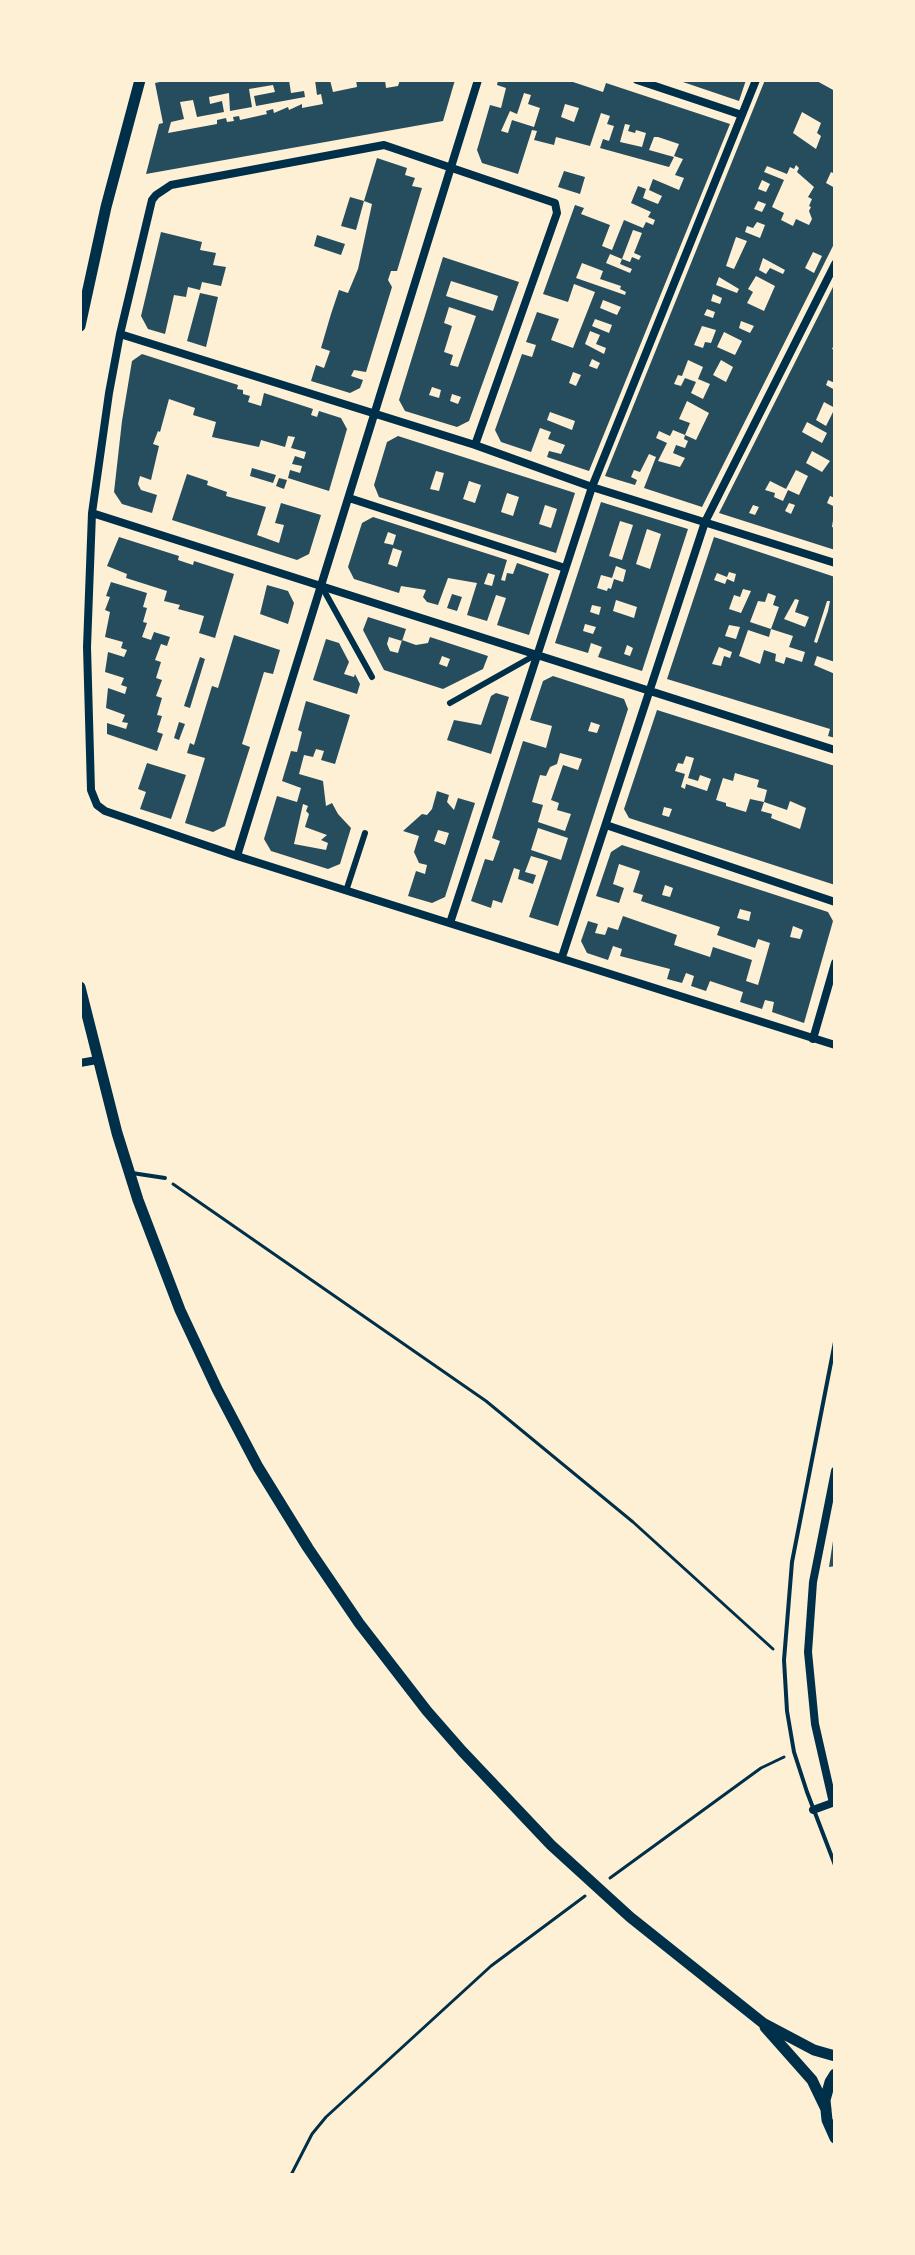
<!DOCTYPE html>
<html>
<head>
<meta charset="utf-8">
<style>
	body { margin:0 }
	#map { position:relative; width:915px; height:2255px; overflow:hidden; background:#fdf0d5; font-family:Overpass,sans-serif }
	canvas { display:block }
	.frame { position:absolute; inset:0; border:82px solid #fdf0d5; pointer-events:none }
</style>
</head>
<body>
<div id="map">
<canvas width="915" height="2255"></canvas>
<div class="frame"></div>
</div>
<script>
const c = document.querySelector('canvas').getContext('2d');
c.lineJoin = 'round';
function paint(path, color) {
  c.fillStyle = color;
  c.fill(path, 'evenodd');
}
function poly(rows) {
  const path = new Path2D();
  for (const r of rows) {
    path.moveTo(r[0], r[1]);
    for (let i = 2; i < r.length; i += 2) path.lineTo(r[i], r[i + 1]);
  }
  return path;
}
function stroke(path, color, width, dash) {
  c.strokeStyle = color;
  c.lineWidth = width;
  c.lineCap = dash ? 'butt' : 'round';
  c.setLineDash(dash || []);
  c.stroke(path);
}
const building = poly([
	[169,80,289,80,291,93,304,91,305,97,256,106,254,96,275,92,273,85,249,89,252,107,230,111,229,93,209,97,210,104,222,101,224,112,197,117,193,100,180,102,184,119,171,122,168,133,217,124,217,120,226,118,227,122,234,121,233,117,239,116,240,120,267,114,266,111,273,109,274,113,288,107,289,110,302,104,302,108,323,104,321,94,317,95,315,80,330,80,333,92,357,87,356,80,385,80,386,88,398,86,400,80,455,80,443,121,146,174,159,124,163,123,155,83],
	[498,80,567,80,603,92,606,83,730,124,589,471,547,457,549,451,561,454,565,445,548,439,551,432,540,428,531,452,501,442,495,430,522,354,532,357,536,345,526,342,537,312,559,319,551,340,573,348,595,292,574,284,568,302,543,294,575,205,584,208,581,214,610,225,602,246,612,250,624,220,643,228,646,222,653,225,655,220,648,217,651,212,631,203,638,186,646,189,643,198,658,204,662,196,649,190,653,179,679,190,684,178,675,175,683,159,674,156,679,144,658,137,654,137,649,150,674,157,669,167,600,148,603,139,609,141,614,126,607,124,610,116,601,113,590,146,556,137,554,145,534,140,537,131,532,130,518,174,482,163,477,150,490,105,501,108,506,88,497,85],
	[524,93,531,95,528,104,540,108,534,127,512,120,508,133,501,131,510,111,517,114],
	[565,104,579,108,574,122,561,117],
	[625,124,630,125,628,131,635,133,636,130,646,133,642,147,620,142],
	[633,230,642,233,634,253,641,256,639,260,632,257,630,262,622,259],
	[610,254,622,259,620,264,632,269,630,273,606,263],
	[582,263,603,271,600,279,621,286,620,289,626,292,625,295,576,278],
	[603,300,621,307,617,315,600,308],
	[595,319,612,325,609,333,592,326],
	[590,331,600,335,596,344,606,348,604,354,585,344],
	[592,359,600,363,597,369,589,366],
	[573,372,581,375,576,386,569,383],
	[550,412,575,421,572,430,547,420],
	[677,80,746,80,739,101],
	[765,80,815,80,835,91,835,174,831,172,826,183,835,188,835,242,702,507,644,488,656,457,649,454,640,472,634,470,631,477,637,480,635,485,605,476],
	[802,112,821,123,817,133,821,136,816,149,793,133],
	[796,165,799,168,797,172,814,187,808,197,812,199,809,206,811,207,809,211,812,219,809,225,796,219,793,226,781,220,784,213,772,207,784,180,764,172,767,166,787,174,790,167,794,169],
	[762,180,770,184,766,192,758,189],
	[758,201,766,204,762,212,754,209],
	[757,222,765,225,760,238,745,232,747,226,753,228],
	[736,237,747,241,734,269,726,266],
	[813,252,822,256,814,273,805,268],
	[763,258,785,270,783,274,770,268,766,274,759,270],
	[756,276,775,286,764,311,747,303,753,292,748,289],
	[719,277,739,289,737,293,716,285],
	[713,294,722,298,720,304,711,301],
	[707,309,715,312,713,318,704,315],
	[741,321,754,326,750,333,739,328],
	[702,326,716,330,711,343,705,342,703,348,694,345],
	[724,332,742,341,735,355,717,347],
	[688,360,703,367,698,379,710,384,703,399,691,393,696,382,685,378,681,386,674,384,678,375,682,376],
	[721,360,733,367,726,382,713,375],
	[687,401,709,413,696,440,685,435,684,439,688,441,685,448,676,445,673,453,685,458,680,467,658,461,667,443,656,438,659,431,670,436,673,430,685,435,690,423,679,419],
	[377,158,407,168,405,175,415,178,412,186,422,188,397,271,391,271,388,280,392,287,366,372,354,370,351,376,363,380,360,388,350,393,311,381,316,365,324,368,330,351,321,348,331,314,339,290,348,293,358,269,372,204,364,201,356,230,341,226,350,197,364,201],
	[564,171,585,177,580,194,558,187],
	[161,232,202,242,200,250,216,253,213,265,226,267,221,286,202,282,200,290,188,287,186,297,174,295,165,334,148,329,141,316],
	[317,235,345,244,341,255,314,246],
	[443,257,519,282,469,421,457,427,405,411,399,400],
	[451,281,498,296,493,311,446,296],
	[449,307,476,316,458,367,450,365,453,355,444,352,452,326,444,323],
	[432,387,441,390,439,398,429,395],
	[452,394,461,397,458,404,450,401],
	[835,283,835,343,832,349,835,350,833,373,835,383,828,380,826,385,835,390,835,408,824,402,816,420,826,426,835,408,835,498,830,496,827,503,835,507,832,527,835,528,835,550,719,513],
	[807,422,827,433,822,443,802,432],
	[812,451,830,461,822,472,806,463],
	[796,470,808,476,799,495,788,490,783,501,774,497,775,493,765,490,770,481,786,489],
	[789,503,795,505,791,514,785,511],
	[753,505,759,507,755,515,749,513],
	[200,293,218,297,206,347,187,341],
	[142,354,238,385,237,389,243,390,243,394,250,396,248,402,261,406,264,393,313,409,311,415,317,417,319,411,341,418,347,429,329,491,288,478,290,470,300,473,302,466,292,464,295,456,304,459,306,452,291,448,295,437,288,436,285,447,261,440,259,447,212,437,216,422,193,415,195,408,169,399,160,432,158,431,153,444,159,446,151,480,140,476,138,484,141,490,157,495,152,513,122,504,114,492,122,421,132,361],
	[398,436,575,493,556,553,379,497,374,485,387,442],
	[436,471,444,473,439,491,430,489],
	[469,481,481,485,475,503,463,499],
	[507,493,519,497,513,516,501,512],
	[545,505,557,509,551,528,539,524],
	[252,468,276,475,273,483,250,476],
	[187,474,208,481,207,485,227,492,226,496,266,507,257,535,279,543,284,525,275,523,281,503,321,515,309,554,297,560,172,520],
	[279,478,287,480,284,489,276,486],
	[601,502,688,529,642,671,598,657,602,647,591,643,588,653,555,643],
	[620,521,633,525,622,560,609,556],
	[647,529,661,534,650,569,636,564],
	[616,566,626,570,623,582,614,579,611,589,608,588,607,591,597,588,601,575,612,578],
	[616,600,637,607,634,618,613,611],
	[592,605,601,607,599,615,590,612],
	[585,624,596,627,593,634,583,631],
	[627,645,633,648,630,656,624,654],
	[373,517,507,560,501,580,505,581,507,573,513,574,517,563,549,574,529,635,497,625,506,598,496,595,487,621,467,615,477,583,448,578,438,605,427,602,423,597,426,590,401,586,399,593,354,579,348,567,362,523],
	[388,532,396,535,393,545,384,543],
	[393,548,402,551,397,567,388,564],
	[488,573,495,575,492,586,484,584],
	[119,537,179,556,178,560,193,565,194,561,234,574,215,638,199,633,204,616,178,609,180,605,164,601,167,591,126,578,127,574,107,566],
	[714,537,835,577,835,662,817,656,814,665,835,674,835,738,828,736,830,729,667,679],
	[729,572,736,574,734,582,727,579,725,584,714,580,717,573,727,577],
	[743,589,751,591,741,613,729,609,734,595,740,597],
	[768,593,776,596,773,605,779,607,771,629,793,636,789,647,805,652,802,662,786,657,784,664,775,661,776,654,764,650,760,664,739,656,748,630,769,637,771,629,750,622,758,601,765,602],
	[795,599,799,600,795,612,809,617,805,627,784,619],
	[827,601,830,601,828,611,817,643,814,642],
	[729,625,740,627,736,639,725,636],
	[719,647,732,652,730,658,724,656,721,666,712,664],
	[111,582,147,593,143,607,147,608,143,622,147,623,142,637,151,640,154,632,170,637,167,646,161,644,155,660,161,662,156,678,162,680,156,696,162,698,157,715,162,716,157,732,163,734,157,751,107,734,107,723,126,729,128,723,122,722,125,715,106,708,108,688,125,694,127,687,121,685,124,678,105,672,108,652,124,657,127,650,121,648,123,642,105,637,110,612,105,610,110,597,106,596],
	[267,585,288,591,294,603,288,624,260,614],
	[452,594,462,597,457,611,447,608],
	[368,617,406,629,402,641,389,637,387,644,390,651,398,653,402,640,416,645,428,643,430,637,488,656,483,669,443,689,384,670,363,630],
	[442,656,450,659,447,667,439,664],
	[234,635,280,650,273,674,264,672,242,744,250,747,225,826,213,832,185,823,205,758,187,753,190,743,194,745,212,686,218,688],
	[326,639,339,643,349,662,344,674,354,677,355,674,360,684,357,694,313,680],
	[200,657,205,659,190,708,184,706],
	[553,676,624,699,628,709,558,926,529,917,548,861,531,856,525,872,536,875,533,884,518,879,520,870,514,868,502,903,493,900,491,908,471,901,485,859,493,861,500,841,492,838,523,741,546,748,552,726,530,720,543,681],
	[591,722,600,725,597,733,588,731],
	[560,753,582,759,578,770,563,765,551,800,559,803,557,810,571,814,565,831,538,822,543,805,532,802,540,775,546,776,550,767,557,764],
	[538,828,568,838,561,860,531,850],
	[496,693,509,697,491,754,447,740,454,720,481,725,491,696],
	[306,701,350,715,335,764,321,760,324,751,316,749,313,757,304,755,299,774,323,781,326,806,332,803,338,814,351,828,340,864,328,869,271,851,264,839,277,796,297,802,301,788,282,781,291,751,297,752,302,732,298,730],
	[303,804,308,806,306,811,309,814,305,827,327,835,321,840,328,843,326,850,294,844],
	[657,710,835,766,835,885,629,818,624,809],
	[686,756,694,758,688,778,698,781,700,775,711,779,707,791,686,784,685,789,681,787,685,774,675,771,678,763,683,764],
	[735,773,759,780,757,787,767,790,764,802,787,810,790,801,806,808,800,829,771,818,772,814,761,811,764,802,750,799,746,812,726,806,726,803,716,800,723,778,733,781],
	[664,807,672,809,669,817,662,815],
	[179,722,185,724,179,740,174,738],
	[147,763,186,775,171,819,140,809,146,792,138,789],
	[437,791,449,795,447,802,454,810,458,798,475,803,445,897,432,903,408,896,416,871,425,874,427,865,419,863,414,852,419,836,403,831,422,814,427,815,432,809],
	[438,830,449,833,445,845,434,841],
	[622,845,828,912,833,921,804,1023,772,1012,774,1002,765,1000,762,1009,740,1002,743,992,710,981,706,991,691,986,694,976,686,973,682,983,667,979,670,969,620,956,622,949,613,946,608,960,587,953,581,941,588,921,598,924,595,933,605,935,608,927,618,930,623,916,677,935,674,945,710,957,713,947,752,960,746,981,758,985,770,943,758,939,755,948,717,935,720,927,641,901,643,895,633,892,640,871,619,864,613,884,624,888,619,903,596,896,611,852],
	[665,885,673,888,670,897,662,895],
	[740,909,751,912,749,921,737,918],
	[793,926,803,930,800,939,790,937],
	[833,1541,835,1566,829,1567]
]);
const path = poly([
	[173,1184,486,1401,633,1522,773,1649],
	[610,1878,761,1768,784,1757],
	[291,2175,312,2134,326,2117,491,1966,585,1896]
]);
const service = poly([
	[132,1173,165,1178],
	[835,1342,792,1562,784,1660,787,1711,794,1752,807,1792,835,1865]
]);
const pedestrian = poly([
	[322,587,372,677],
	[450,703,537,654],
	[346,891,365,833]
]);
const minor = poly([
	[637,80,742,115],
	[120,334,475,445,592,487,835,563],
	[475,445,557,213,555,203,384,145,171,185,156,195,152,200,120,334,109,393,92,513,87,647,91,790,97,805,105,811,237,856,835,1045],
	[349,498,565,568],
	[92,513,835,750],
	[606,825,835,902],
	[237,856,478,80],
	[450,923,592,487,756,80],
	[562,957,705,522,835,264],
	[813,1039,835,963],
	[80,1063,97,1060],
	[833,1803,815,1724,808,1652,813,1582,835,1471],
	[813,1810,835,1802]
]);
const secondary = poly([
	[80,326,106,207,140,80],
	[80,987,117,1133,138,1200,180,1310,217,1389,258,1467,308,1548,359,1623,427,1711,462,1751,551,1845,630,1917,763,2023,814,2050,835,2056],
	[765,2027,812,2080,826,2109],
	[835,2074,830,2082,825,2100,827,2120,835,2138]
]);
paint(building, '#264d5e');
stroke(path, '#003049', 3);
stroke(service, '#003049', 4);
stroke(pedestrian, '#003049', 6);
stroke(minor, '#003049', 8);
stroke(secondary, '#003049', 11);
</script>
</body>
</html>
